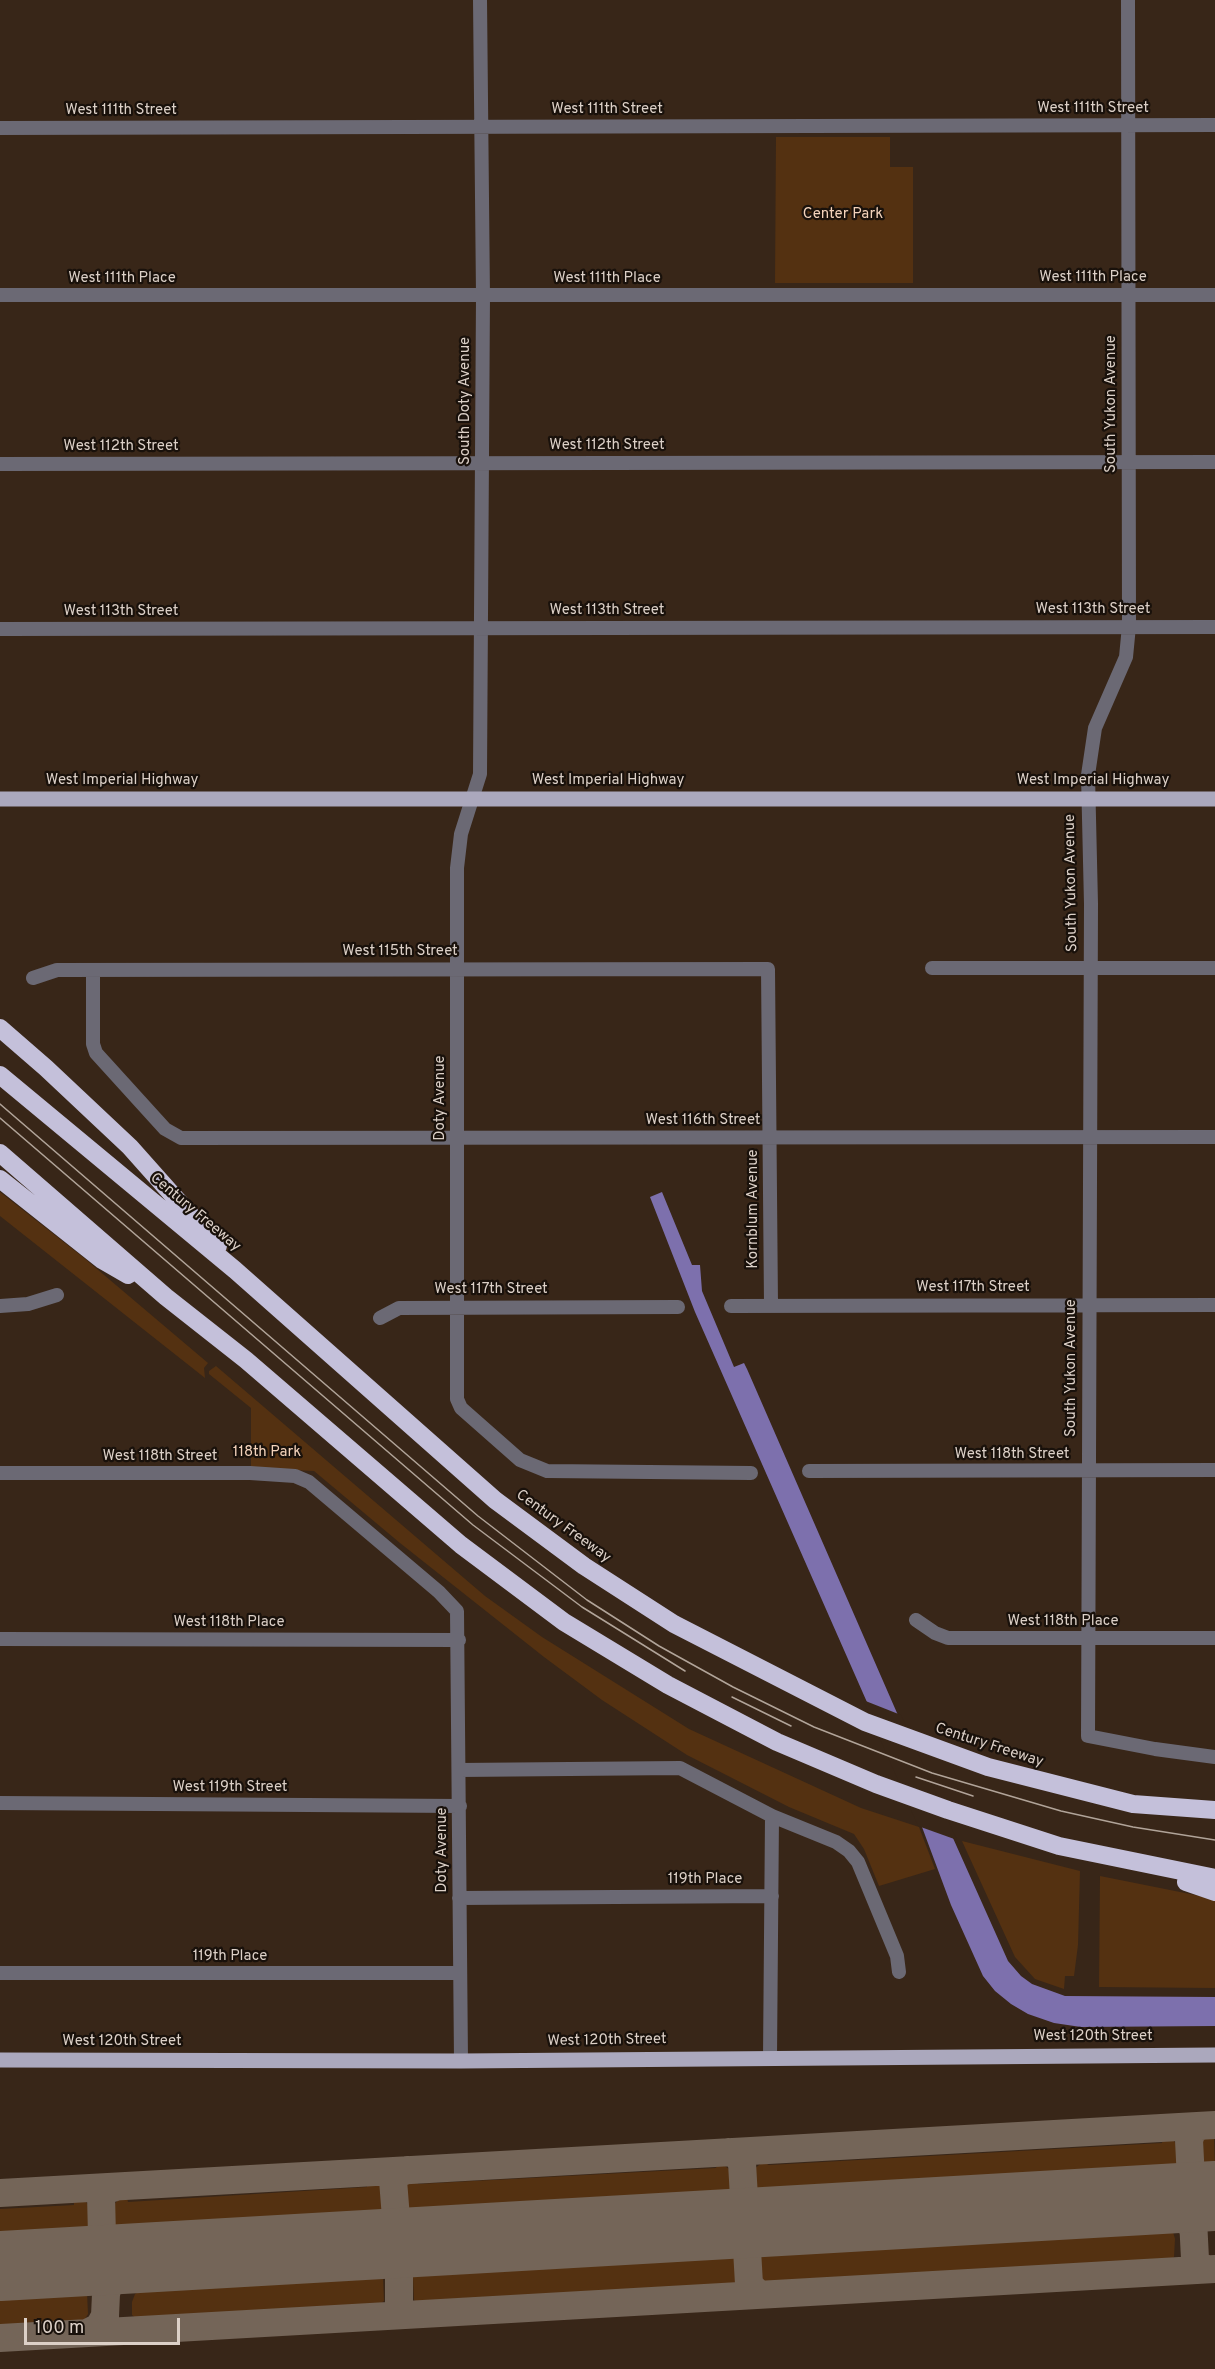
<!DOCTYPE html>
<html>
<head>
<meta charset="utf-8">
<style>
	body { margin:0 }
	#map { position:relative; width:1215px; height:2369px; overflow:hidden; background:#382618; font-family:Overpass,sans-serif }
	canvas { display:block }
	.scale { position:absolute; left:24px; top:2318px; width:156px; height:27px; box-sizing:border-box; border:3px solid #dcd0c7; border-top:0; padding-left:8px; font-size:18px; line-height:21px; white-space:nowrap; color:#dcd0c7; -webkit-text-stroke:4px #19110b; paint-order:stroke }
</style>
</head>
<body>
<div id="map">
<canvas width="1215" height="2369"></canvas>
<div class="scale">100 m</div>
</div>
<script>
const c = document.querySelector('canvas').getContext('2d');
c.lineJoin = 'round';
function paint(path, color) {
  c.fillStyle = color;
  c.fill(path, 'evenodd');
}
function poly(rows) {
  const path = new Path2D();
  for (const r of rows) {
    path.moveTo(r[0], r[1]);
    for (let i = 2; i < r.length; i += 2) path.lineTo(r[i], r[i + 1]);
  }
  return path;
}
function stroke(path, color, width, dash) {
  c.strokeStyle = color;
  c.lineWidth = width;
  c.lineCap = dash ? 'butt' : 'round';
  c.setLineDash(dash || []);
  c.stroke(path);
}
function label(font, color, halo, rows, align = 'center') {
  c.font = font + ' Overpass,sans-serif';
  c.lineWidth = 4.5;
  c.setLineDash([]);
  c.textBaseline = 'middle';
  c.strokeStyle = halo;
  c.fillStyle = color;
  for (const [text, x, y, turn = 0] of rows) {
    c.save();
    c.translate(x, y);
    c.rotate((+turn || 0) * Math.PI / 180);
    c.textAlign = isNaN(turn) ? turn : align;
    if (halo) c.strokeText(text, 0, 0);
    c.fillText(text, 0, 0);
    c.restore();
  }
}
const green = poly([
	[776,137,890,137,890,167,913,167,913,283,775,283],
	[0,1192,84,1258,208,1363,204,1368,205,1378,0,1216],
	[216,1366,485,1596,542,1637,689,1729,861,1808,919,1827,935,1869,879,1886,864,1849,854,1834,789,1807,687,1755,602,1700,544,1657,400,1543,314,1471,251,1468,251,1408,209,1374,209,1371],
	[962,1841,1080,1871,1078,1945,1074,1976,1065,1976,1064,1989,1035,1979,1015,1957],
	[1100,1876,1215,1899,1215,1988,1099,1987],
	[1214,2135,1215,2168,1210,2168,1211,2174,1206,2174,1199,2169,1197,2148,1201,2140],
	[1163,2139,1173,2140,1178,2146,1180,2167,1174,2175,1171,2175,1171,2170,763,2193,763,2199,753,2190,754,2169,763,2162,769,2165,1162,2143],
	[722,2164,733,2172,735,2192,728,2201,724,2201,723,2196,414,2213,413,2218,403,2210,404,2186,413,2181,417,2181,418,2184,716,2168,717,2165],
	[367,2184,380,2186,384,2193,385,2214,378,2221,375,2214,124,2229,123,2236,116,2234,112,2226,111,2208,119,2199,127,2198,128,2202,367,2187],
	[80,2200,86,2202,91,2209,92,2228,87,2236,81,2237,80,2232,0,2236,0,2209,74,2205,74,2201],
	[1164,2230,1173,2232,1175,2239,1174,2257,1166,2262,768,2283,760,2281,758,2276,758,2259,767,2252],
	[731,2255,738,2261,738,2278,732,2286,418,2303,414,2300,413,2277,415,2273,421,2271],
	[379,2274,383,2277,384,2301,377,2306,138,2320,132,2315,132,2302,135,2294,148,2287],
	[76,2286,84,2288,87,2293,88,2314,83,2322,0,2328,0,2290,3,2289,3,2296,75,2292]
]);
const water = poly([
	[662,1192,692,1265,700,1265,702,1291,734,1367,744,1363,747,1369,897,1713,1008,1961,1021,1976,1032,1984,1065,1996,1215,1997,1215,2026,1081,2027,1054,2023,1028,2014,1011,2004,995,1991,983,1976,951,1905,922,1827,695,1312,650,1197]
]);
const pier = poly([
	[863,1700,901,1715,957,1840,918,1826]
]);
const taxiway = poly([
	[1202,2126,1193,2129,1189,2140,1195,2259,1197,2265,1206,2269],
	[728,2152,737,2155,742,2163,749,2284,758,2294],
	[0,2193,1215,2125],
	[744,2194,749,2213,757,2218,777,2221],
	[1165,2199,1187,2210,1193,2230],
	[1193,2222,1199,2206,1215,2197],
	[718,2225,736,2231,747,2246],
	[393,2314,399,2307,399,2271,402,2262,418,2247,433,2241,409,2233,396,2218,393,2180,397,2174,407,2170],
	[87,2333,99,2327,105,2316,106,2294,110,2278,117,2269,135,2258,112,2252,102,2236,101,2195,109,2189,116,2187],
	[0,2338,1215,2269]
]);
const runway = poly([
	[0,2266,1215,2196]
]);
const minor = poly([
	[480,0,483,296,480,774,461,834,457,868,457,1399,461,1408,520,1460,547,1471,751,1473],
	[1128,0,1129,626,1126,657,1095,728,1088,775,1091,904,1088,1736,1155,1749,1215,1757],
	[0,128,1215,125],
	[0,295,1215,295],
	[0,464,1215,462],
	[0,629,1215,627],
	[932,968,1215,968],
	[93,970,93,1044,96,1053,165,1129,181,1138,1215,1137],
	[33,978,57,970,768,969,771,1305],
	[0,1306,28,1304,57,1295],
	[731,1306,1215,1305],
	[380,1318,399,1308,678,1307],
	[809,1471,1215,1470],
	[0,1473,250,1473,295,1476,309,1482,439,1592,457,1611,461,2061],
	[916,1620,935,1633,948,1638,1215,1638],
	[0,1639,459,1640],
	[459,1770,680,1768,772,1816,836,1842,849,1851,858,1862,897,1956,899,1972],
	[0,1803,460,1806],
	[459,1898,772,1896],
	[0,1973,460,1973],
	[770,2057,772,1816]
]);
const major = poly([
	[0,799,1215,799],
	[0,2060,461,2061,1215,2055]
]);
const highway = poly([
	[0,1028,46,1068,130,1147,218,1246],
	[0,1075,235,1270,495,1500,584,1566,674,1624,865,1722,988,1767,1133,1804,1215,1810],
	[0,1153,166,1297,246,1360,461,1545,564,1622,668,1685,777,1742,876,1784,948,1810,1059,1846,1215,1878],
	[0,1179,102,1260,128,1275],
	[1186,1882,1215,1892]
]);
const tram = poly([
	[0,1104,478,1516,587,1600,659,1646,733,1687,814,1727,932,1773,1061,1811,1133,1827,1215,1840],
	[0,1118,473,1525,582,1607,685,1671],
	[732,1697,791,1726],
	[916,1777,973,1796]
]);
const streetNames = [
	["West 111th Street",1093,109],
	["West 111th Street",607,110],
	["West 111th Street",121,111],
	["West 111th Place",1093,278],
	["West 111th Place",122,279],
	["West 111th Place",607,279],
	["South Doty Avenue",466,401,-90],
	["South Yukon Avenue",1112,404,-90],
	["West 112th Street",607,446],
	["West 112th Street",121,447],
	["West 113th Street",1093,610],
	["West 113th Street",607,611],
	["West 113th Street",121,612],
	["West Imperial Highway",122,781],
	["West Imperial Highway",608,781],
	["West Imperial Highway",1093,781],
	["South Yukon Avenue",1072,883,-91],
	["West 115th Street",400,952],
	["Doty Avenue",441,1098,-90],
	["West 116th Street",703,1121],
	["Kornblum Avenue",754,1209,-90],
	["Century Freeway",195,1213,40],
	["West 117th Street",973,1288],
	["West 117th Street",491,1290],
	["South Yukon Avenue",1072,1368,-90],
	["West 118th Street",1012,1455],
	["West 118th Street",160,1457],
	["Century Freeway",563,1527,36],
	["West 118th Place",1063,1622],
	["West 118th Place",229,1623],
	["Century Freeway",989,1746,18],
	["West 119th Street",230,1788],
	["Doty Avenue",443,1850,-90],
	["119th Place",705,1880],
	["119th Place",230,1957],
	["West 120th Street",1093,2037],
	["West 120th Street",607,2041,-1],
	["West 120th Street",122,2042]
];
const parkNames = [
	["Center Park",843,215],
	["118th Park",267,1453]
];
paint(green, '#543111');
paint(water, '#7d70ad');
paint(pier, '#382618');
stroke(taxiway, '#746558', 28);
stroke(runway, '#746558', 70);
stroke(minor, '#6b6974', 14);
stroke(major, '#aba8bd', 15);
stroke(highway, '#c4c0da', 18);
stroke(tram, '#b1a499', 1.5);
label('15px', '#dcd0c7', '#19110b', streetNames);
label('15px', '#f4d3bb', '#19110b', parkNames);
</script>
</body>
</html>
